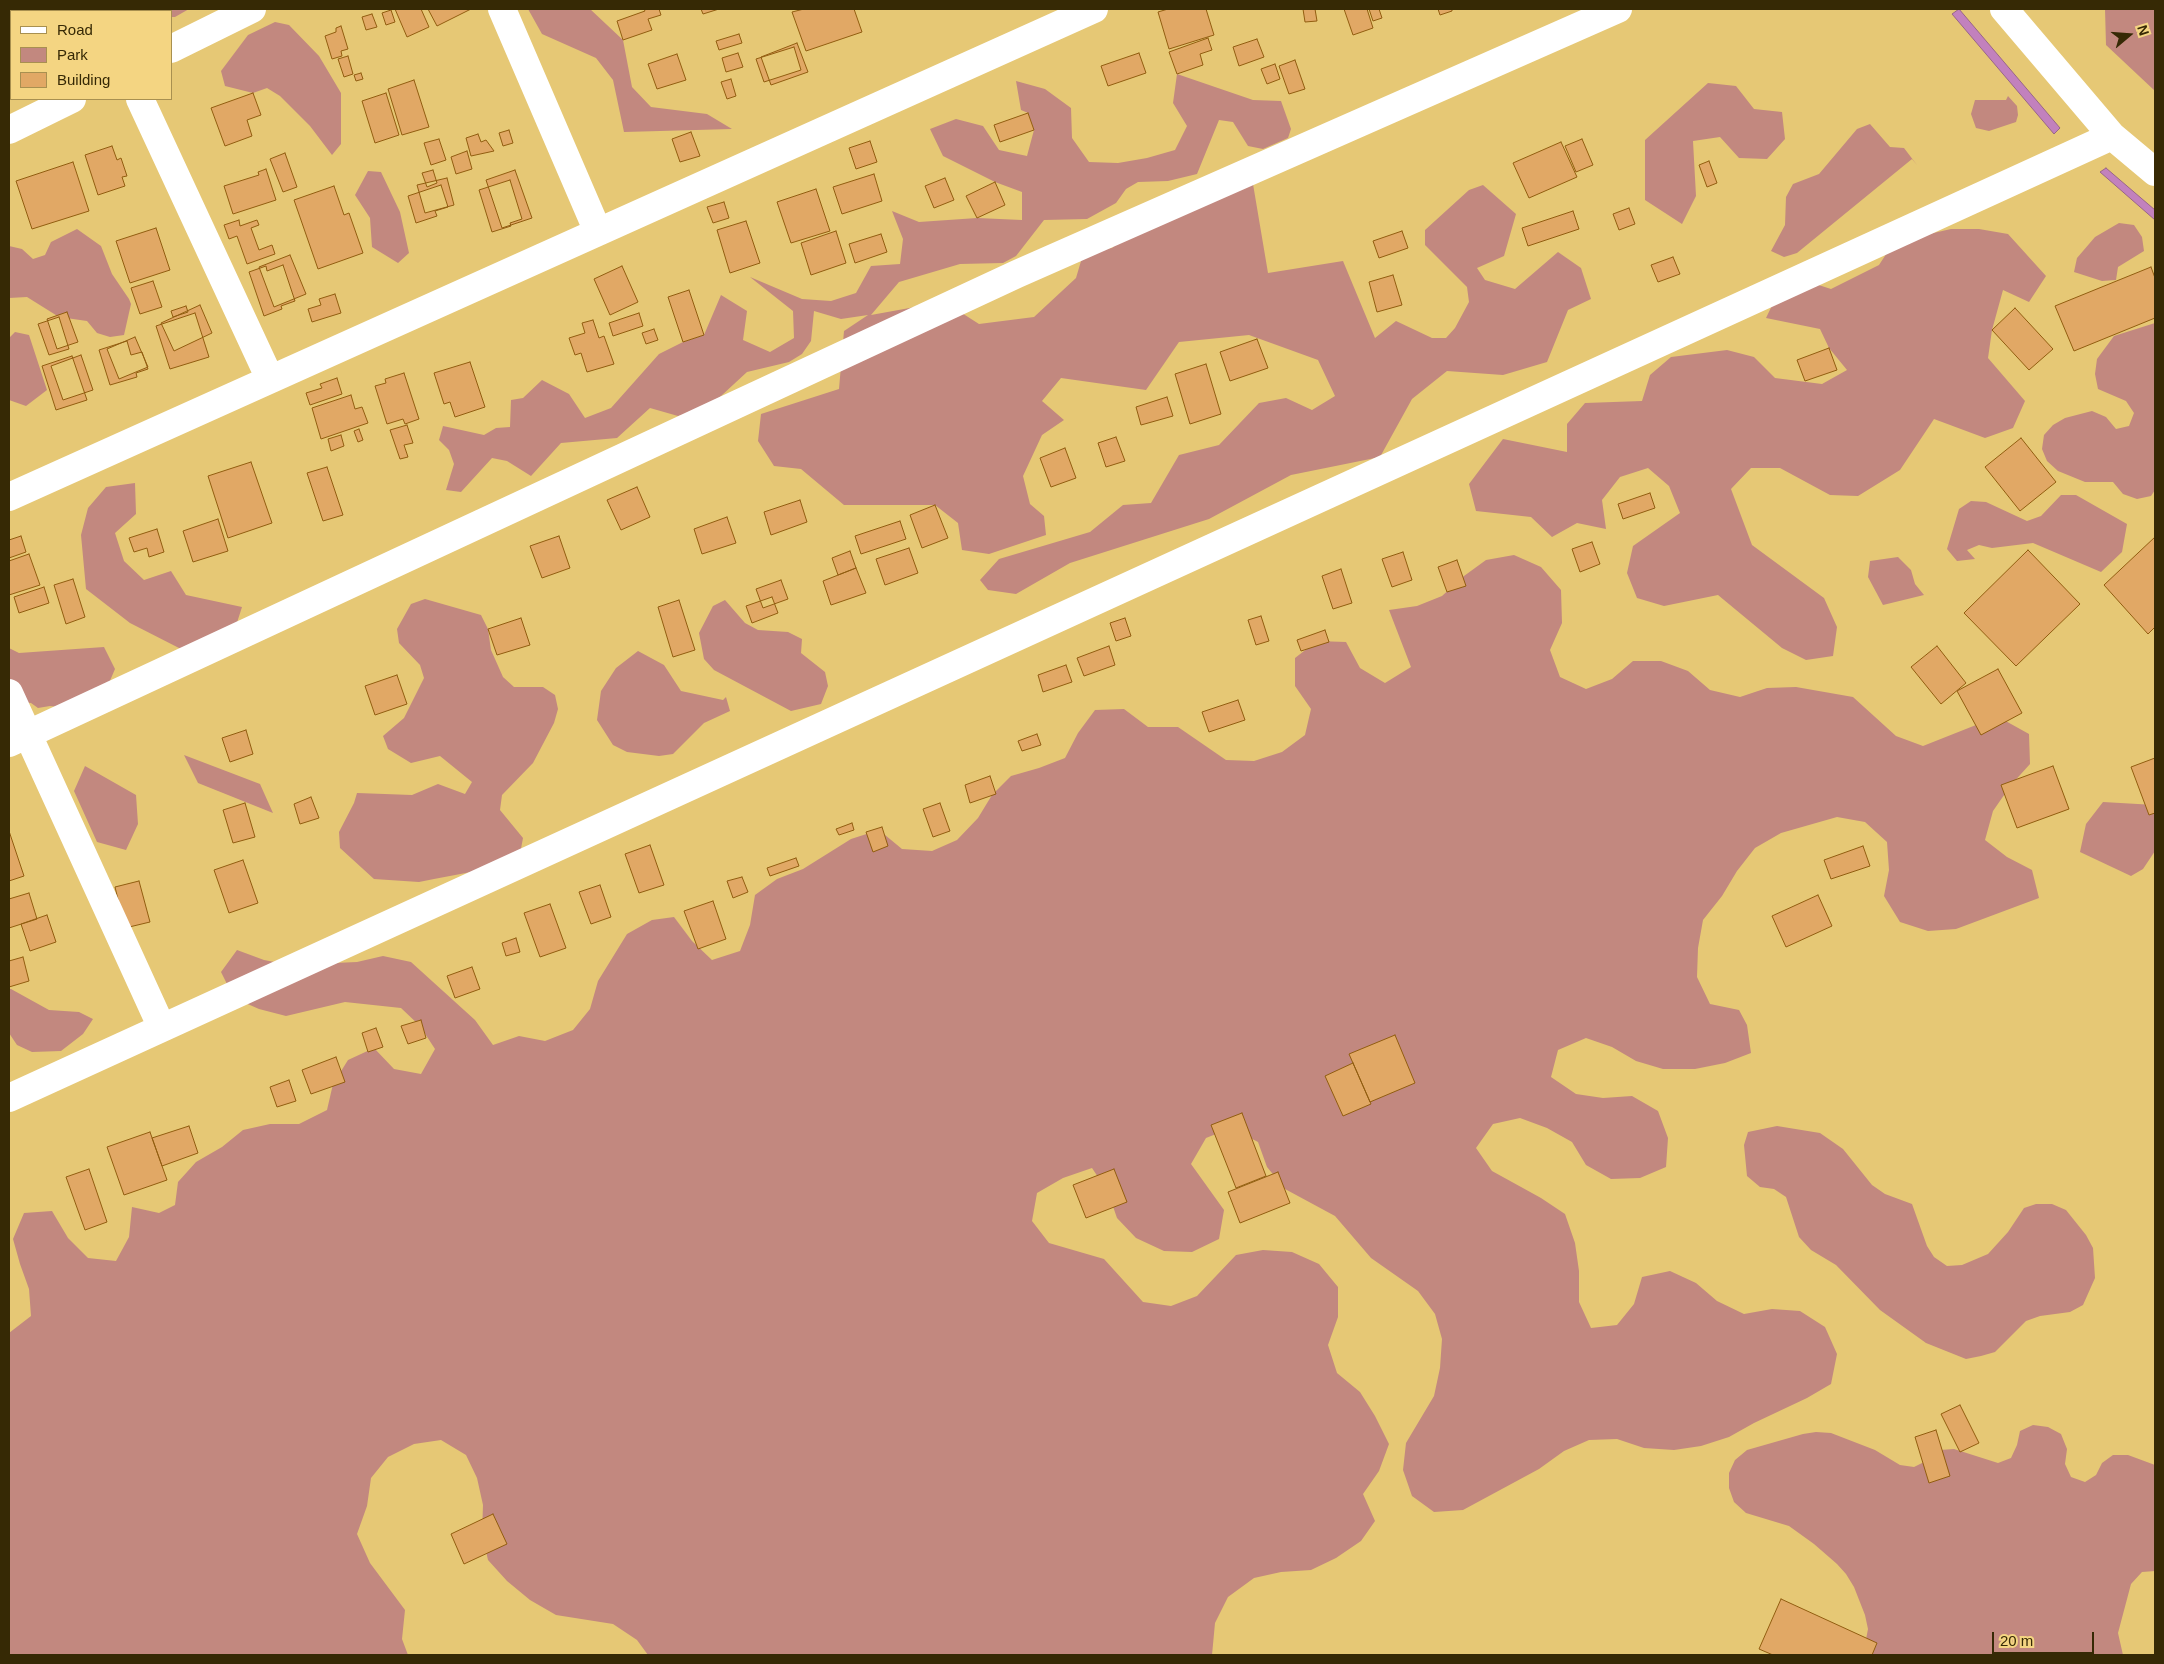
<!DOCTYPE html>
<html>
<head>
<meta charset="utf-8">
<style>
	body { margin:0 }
	#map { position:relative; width:2164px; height:1664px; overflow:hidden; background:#e6c875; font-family:Helvetica,sans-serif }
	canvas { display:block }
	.frame { position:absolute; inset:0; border:10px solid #362905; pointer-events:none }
	.legend { position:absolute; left:10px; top:10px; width:162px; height:90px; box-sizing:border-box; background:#f4d582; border:1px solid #a89050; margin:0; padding:6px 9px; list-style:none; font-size:15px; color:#362905 }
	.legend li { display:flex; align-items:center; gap:10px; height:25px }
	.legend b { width:25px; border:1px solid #a89050 }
	.north { position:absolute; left:2104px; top:10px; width:50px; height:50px; -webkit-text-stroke:4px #f4d582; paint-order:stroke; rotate:72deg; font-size:14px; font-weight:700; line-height:20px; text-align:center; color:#362905 }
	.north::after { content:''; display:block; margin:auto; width:18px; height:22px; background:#362905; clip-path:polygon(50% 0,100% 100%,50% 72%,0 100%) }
	.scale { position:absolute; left:1992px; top:1632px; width:102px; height:22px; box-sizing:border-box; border:2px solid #362905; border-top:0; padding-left:6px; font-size:15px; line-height:18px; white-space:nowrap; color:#362905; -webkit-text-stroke:4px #f4d582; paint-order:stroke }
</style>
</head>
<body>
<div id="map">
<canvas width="2164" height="1664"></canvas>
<div class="frame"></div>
<ul class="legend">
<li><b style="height:6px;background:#fff"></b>Road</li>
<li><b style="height:14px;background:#c2887f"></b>Park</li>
<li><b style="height:14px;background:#e1a865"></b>Building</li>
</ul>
<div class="north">N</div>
<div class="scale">20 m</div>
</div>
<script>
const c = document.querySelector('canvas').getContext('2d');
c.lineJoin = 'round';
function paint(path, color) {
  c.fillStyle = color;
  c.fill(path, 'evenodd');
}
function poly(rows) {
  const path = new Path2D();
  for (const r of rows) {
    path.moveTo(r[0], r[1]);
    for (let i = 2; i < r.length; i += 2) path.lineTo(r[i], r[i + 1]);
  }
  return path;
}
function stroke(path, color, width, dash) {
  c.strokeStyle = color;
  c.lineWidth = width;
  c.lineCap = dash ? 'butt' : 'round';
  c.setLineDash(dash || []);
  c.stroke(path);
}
const green = poly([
	[9,9,86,9,86,11,11,11,11,19,9,19],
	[142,9,189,9,175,17,171,17,171,11,148,11],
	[528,9,590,9,623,40,632,87,651,107,707,114,732,129,624,132,613,80,596,58,542,34],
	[2105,9,2155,9,2155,91,2106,45],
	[275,22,289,25,319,56,341,93,341,144,332,155,310,126,280,96,267,88,253,93,225,86,221,71,248,35],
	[1177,74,1253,100,1281,101,1291,129,1288,138,1263,149,1248,146,1233,122,1219,120,1197,174,1168,181,1138,182,1126,189,1116,203,1087,219,1044,220,1016,256,1003,263,960,264,899,282,871,315,926,305,954,308,979,324,1034,317,1076,278,1084,251,1112,248,1149,210,1253,184,1268,273,1343,261,1375,338,1396,321,1432,338,1446,338,1455,328,1469,302,1467,287,1425,245,1425,230,1469,190,1483,185,1516,214,1504,256,1477,268,1485,280,1515,289,1558,252,1581,268,1591,299,1568,310,1547,362,1503,375,1447,371,1412,399,1380,457,1291,475,1209,519,1070,563,1016,594,988,590,980,580,999,559,1090,532,1123,505,1151,503,1179,455,1219,445,1259,403,1286,398,1312,410,1335,396,1318,360,1249,335,1179,342,1146,390,1061,378,1042,401,1064,420,1042,435,1023,476,1030,504,1044,516,1046,535,989,554,962,550,958,523,935,505,844,505,801,469,774,466,758,441,761,414,839,389,844,331,868,315,841,319,814,311,811,341,802,354,789,362,747,372,708,408,678,416,650,408,617,438,561,443,531,476,507,461,492,458,461,492,446,490,454,464,449,450,439,440,443,426,484,435,496,428,510,427,511,400,523,398,542,380,569,394,585,418,611,408,659,354,683,342,704,335,721,295,747,311,743,340,770,352,794,338,793,311,750,277,802,299,831,301,856,293,871,266,900,264,903,239,892,211,919,222,977,218,1022,220,1022,192,995,182,943,156,930,129,956,119,983,126,999,150,1027,156,1034,130,1028,113,1021,110,1016,81,1045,89,1071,108,1072,138,1089,162,1118,163,1147,158,1175,150,1187,126,1173,103],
	[1708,83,1736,86,1754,109,1782,112,1785,139,1767,159,1739,158,1720,137,1693,141,1696,196,1682,224,1645,200,1645,140],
	[2008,96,2017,106,2018,115,2016,122,1989,131,1976,128,1971,114,1975,100,2006,100],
	[1870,124,1890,147,1904,148,1917,165,1912,159,1797,253,1784,257,1771,251,1785,225,1786,197,1793,184,1819,174,1857,129],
	[368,171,381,172,400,212,409,253,398,263,372,247,370,218,355,195],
	[2119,223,2134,225,2142,237,2144,251,2118,267,2116,280,2102,281,2074,272,2077,258,2095,237],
	[77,229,101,246,112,274,129,299,131,304,124,335,110,337,97,333,87,321,59,317,27,297,9,298,9,246,22,249,33,259,45,255,51,242],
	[1951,229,1979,229,2008,234,2046,276,2029,302,2003,290,1992,330,1988,358,2025,401,2013,428,1985,438,1934,419,1900,470,1858,496,1830,495,1780,468,1751,468,1731,489,1752,545,1824,598,1837,627,1833,656,1806,660,1782,648,1718,595,1664,606,1637,598,1627,573,1633,546,1680,513,1669,486,1648,468,1620,477,1602,500,1606,529,1577,523,1552,537,1531,517,1476,511,1469,484,1503,439,1567,452,1567,424,1585,403,1642,401,1650,375,1671,357,1727,350,1754,357,1775,378,1822,384,1847,370,1829,348,1820,329,1766,318,1778,293,1803,280,1831,289,1879,265,1894,242],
	[2155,323,2155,490,2151,496,2137,499,2123,494,2113,482,2085,482,2058,471,2047,461,2042,449,2044,435,2053,425,2065,418,2092,411,2106,417,2116,429,2129,426,2134,413,2126,401,2098,389,2095,374,2097,359,2114,336],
	[15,332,29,335,47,390,26,406,9,400,9,338],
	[135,483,136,514,115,533,124,561,144,580,171,571,186,595,242,607,233,635,208,647,179,648,130,623,86,589,81,535,88,508,106,487],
	[2061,495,2076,495,2127,524,2122,552,2101,572,2033,543,1992,548,1979,545,1967,550,1975,559,1957,561,1947,549,1959,509,1971,501,1986,502,2027,521,2041,516],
	[1514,555,1541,567,1561,590,1562,623,1550,650,1560,677,1586,689,1612,679,1633,661,1661,661,1688,671,1710,690,1740,697,1767,688,1796,687,1853,697,1896,736,1923,746,1976,725,2002,719,2029,734,2030,764,2011,785,1993,811,1985,840,2007,857,2032,870,2039,898,1956,929,1928,931,1900,922,1884,896,1889,870,1887,842,1865,822,1837,817,1781,833,1755,848,1737,871,1722,896,1703,920,1698,948,1697,977,1710,1004,1739,1010,1747,1025,1751,1053,1725,1063,1695,1069,1663,1069,1636,1061,1612,1047,1586,1038,1558,1050,1551,1077,1576,1094,1603,1098,1632,1096,1658,1111,1668,1138,1666,1167,1640,1178,1611,1179,1586,1165,1572,1142,1547,1128,1520,1118,1493,1124,1476,1148,1492,1171,1541,1198,1565,1214,1575,1243,1579,1271,1579,1302,1591,1328,1617,1325,1634,1304,1642,1277,1670,1271,1696,1283,1717,1301,1744,1314,1772,1309,1800,1311,1825,1327,1837,1354,1831,1384,1807,1398,1754,1423,1729,1437,1701,1446,1674,1450,1644,1448,1617,1439,1589,1440,1564,1451,1539,1469,1463,1510,1434,1512,1412,1496,1403,1470,1406,1443,1434,1396,1440,1368,1442,1339,1435,1314,1418,1291,1371,1258,1335,1216,1285,1189,1267,1167,1258,1142,1231,1128,1206,1138,1191,1164,1224,1210,1219,1239,1192,1252,1164,1251,1136,1238,1117,1218,1108,1192,1092,1168,1063,1178,1037,1193,1032,1221,1049,1243,1104,1259,1143,1302,1171,1306,1197,1296,1236,1255,1263,1250,1292,1252,1319,1264,1338,1287,1338,1317,1328,1345,1337,1373,1360,1392,1375,1416,1389,1444,1379,1471,1363,1494,1375,1521,1361,1541,1336,1558,1311,1570,1281,1572,1254,1578,1228,1597,1215,1623,1212,1655,648,1655,637,1640,613,1624,556,1615,530,1600,507,1581,488,1560,482,1534,483,1505,477,1478,466,1455,441,1440,414,1444,388,1457,371,1478,367,1506,357,1534,370,1563,405,1610,402,1639,408,1655,9,1655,9,1333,31,1316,29,1289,20,1264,13,1239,24,1213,52,1211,68,1238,88,1258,116,1261,129,1237,132,1207,159,1213,175,1205,178,1182,196,1162,222,1147,243,1130,270,1124,299,1124,327,1110,333,1084,348,1060,374,1048,394,1069,421,1074,435,1049,420,1026,401,1008,345,1002,286,1016,259,1009,234,998,221,972,237,950,264,960,290,965,357,962,383,956,411,962,475,1020,493,1045,519,1036,545,1041,573,1030,590,1009,598,981,627,934,652,920,674,917,692,941,712,960,740,951,750,925,755,895,777,879,803,869,851,839,879,830,902,849,932,851,957,840,978,818,992,795,1011,776,1039,768,1065,758,1078,733,1095,710,1124,709,1148,727,1178,727,1226,760,1254,761,1282,752,1305,735,1311,709,1295,686,1295,658,1317,641,1346,642,1360,668,1385,683,1411,667,1389,610,1417,606,1442,596,1464,576,1486,560],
	[1898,557,1911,570,1915,584,1924,595,1883,605,1868,577,1870,561],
	[425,599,481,615,488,629,491,650,503,677,514,687,543,687,555,695,558,709,554,723,533,763,502,795,500,810,523,838,520,854,508,865,434,879,419,882,374,879,340,848,339,832,354,803,357,793,412,795,438,784,465,794,472,782,440,756,411,763,388,749,383,736,404,718,424,678,420,665,399,643,397,629,411,604],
	[725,600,745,623,758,630,788,632,802,639,801,653,825,672,828,686,821,704,791,711,714,670,704,659,699,633,713,606],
	[104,647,115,669,103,697,78,709,50,706,38,708,31,703,9,701,9,648,19,653],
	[638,651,664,665,681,691,723,700,726,697,730,711,704,723,673,754,659,756,627,752,613,745,597,720,601,691,616,668],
	[184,755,260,784,273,813,198,783],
	[85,766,136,795,138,824,126,850,97,842,74,791],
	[2103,802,2155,805,2155,851,2143,869,2131,876,2080,852,2086,824],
	[11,989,49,1010,79,1012,93,1019,83,1034,61,1051,32,1052,17,1045,9,1033,9,989],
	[1777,1126,1820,1133,1843,1149,1872,1185,1885,1194,1912,1204,1927,1246,1934,1257,1947,1266,1962,1265,1988,1254,2008,1232,2024,1208,2036,1204,2052,1204,2066,1210,2086,1235,2093,1248,2095,1278,2083,1305,2070,1312,2040,1316,2026,1321,1995,1352,1981,1356,1966,1359,1926,1343,1880,1310,1836,1265,1811,1250,1799,1237,1786,1197,1774,1189,1760,1187,1747,1176,1744,1145,1748,1132],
	[2033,1425,2048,1427,2061,1434,2067,1449,2065,1464,2071,1477,2085,1482,2096,1475,2102,1463,2113,1455,2128,1455,2155,1465,2155,1571,2142,1572,2131,1584,2118,1633,2123,1655,1863,1655,1868,1629,1865,1615,1854,1587,1846,1574,1837,1564,1814,1544,1789,1526,1746,1513,1734,1502,1729,1488,1729,1473,1735,1460,1747,1450,1803,1434,1816,1432,1831,1433,1875,1450,1900,1465,1914,1467,1928,1460,1940,1450,1954,1449,1998,1463,2011,1458,2017,1445,2020,1431]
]);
const water = poly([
	[1959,9,2060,128,2054,134,1952,14,1959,9],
	[2106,168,2155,210,2155,220,2100,172,2106,168]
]);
const building = poly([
	[88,9,126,9,126,11,89,11,88,9],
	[395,9,421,9,429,27,407,37,395,9],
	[428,9,471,9,437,26,428,9],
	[644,9,659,9,661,15,648,19,652,30,623,40,617,21,645,11,644,9],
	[701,9,719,9,703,14,701,9],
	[804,9,854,9,862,32,806,51,792,12,804,9],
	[1168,9,1206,9,1214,35,1169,49,1158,12,1168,9],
	[1303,9,1315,9,1317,21,1305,22,1303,9],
	[1344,9,1367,9,1373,28,1353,35,1344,9],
	[1369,9,1379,9,1382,18,1373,21,1369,9],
	[1438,9,1452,9,1452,11,1440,15,1438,9],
	[391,10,395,22,386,25,382,13,391,10],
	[372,14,377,27,366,30,362,17,372,14],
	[341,26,348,49,341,51,342,56,332,59,325,36,336,32,336,28,341,26],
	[739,34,742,43,719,50,716,41,739,34],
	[1208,38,1212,50,1200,54,1203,65,1177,74,1169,52,1208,38],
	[1257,39,1264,57,1239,66,1233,47,1257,39],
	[797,43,808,72,771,85,761,57,797,43],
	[794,47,801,70,764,82,756,59,794,47],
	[738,53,743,67,726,72,722,58,738,53],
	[1139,53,1146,73,1108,86,1101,66,1139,53],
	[677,54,686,80,657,89,648,64,677,54],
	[348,56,353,74,344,77,338,59,348,56],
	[1295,60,1305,89,1289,94,1279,66,1295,60],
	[1275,64,1280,79,1267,84,1261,69,1275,64],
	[361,73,363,79,356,81,354,75,361,73],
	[731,79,736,96,727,99,721,82,731,79],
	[414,80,429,127,402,135,388,89,414,80],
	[253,93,261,115,247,120,252,136,225,146,211,108,253,93],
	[386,93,399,135,375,143,362,101,386,93],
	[1028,113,1034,130,1000,142,994,125,1028,113],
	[509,130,513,143,503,146,499,133,509,130],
	[691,132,700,156,680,162,672,139,691,132],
	[478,134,481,142,486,140,494,151,471,156,466,138,478,134],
	[439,139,446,160,431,165,424,143,439,139],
	[1582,139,1593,165,1576,172,1565,146,1582,139],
	[870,141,877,162,856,169,849,148,870,141],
	[1561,142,1577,177,1529,198,1513,163,1561,142],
	[112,146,117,160,121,158,127,176,122,177,125,186,98,195,85,155,112,146],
	[467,151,472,169,456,174,451,157,467,151],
	[285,153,297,187,283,192,270,159,285,153],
	[1709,161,1717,183,1707,187,1699,165,1709,161],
	[73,162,89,211,32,229,16,181,73,162],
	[266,169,276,200,233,214,224,186,259,175,258,172,266,169],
	[433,170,437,183,427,187,422,173,433,170],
	[515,170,532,218,502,228,486,180,515,170],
	[874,174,882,201,842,214,833,187,874,174],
	[447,178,454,205,425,213,417,185,447,178],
	[945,178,954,200,934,208,925,186,945,178],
	[510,180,522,219,510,223,511,226,492,232,479,190,510,180],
	[995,182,1005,205,977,218,966,196,995,182],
	[441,185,448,207,435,211,437,216,416,223,408,196,441,185],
	[334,186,344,215,349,213,363,253,318,269,294,200,334,186],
	[816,189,830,231,791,243,777,202,816,189],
	[724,202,729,218,713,223,707,207,724,202],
	[1629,208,1635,224,1619,230,1613,214,1629,208],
	[1573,211,1579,229,1528,246,1522,228,1573,211],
	[239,220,240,226,257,220,259,225,251,228,259,250,272,245,275,254,247,264,237,236,229,239,224,225,239,220],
	[746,221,760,263,730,273,717,230,746,221],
	[156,228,170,270,130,283,116,241,156,228],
	[836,231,846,263,811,275,801,243,836,231],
	[1402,231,1408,248,1379,258,1373,241,1402,231],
	[881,234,887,252,855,263,849,244,881,234],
	[290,255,306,294,274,307,259,267,290,255],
	[1673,257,1680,274,1658,282,1651,265,1673,257],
	[283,265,295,301,281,306,282,309,264,316,249,272,266,266,267,271,283,265],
	[622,266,638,302,610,315,594,279,622,266],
	[2151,267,2155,278,2155,318,2074,351,2055,306,2151,267],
	[1393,275,1402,305,1377,312,1369,282,1393,275],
	[153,281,162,307,140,314,131,288,153,281],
	[689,290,704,335,683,342,668,297,689,290],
	[335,294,341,313,312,322,308,309,321,305,319,299,335,294],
	[200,305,212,333,174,351,161,323,200,305],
	[186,306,188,312,173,317,171,311,186,306],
	[2015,308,2053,349,2029,370,1992,330,2015,308],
	[67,312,78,342,57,349,47,319,67,312],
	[195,313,209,357,170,369,156,326,195,313],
	[639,313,643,326,613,336,609,323,639,313],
	[59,317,69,349,49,355,38,324,59,317],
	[593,320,599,338,604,336,614,364,587,372,581,353,575,355,569,338,585,333,582,323,593,320],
	[654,329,658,340,646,344,642,333,654,329],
	[135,337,148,367,119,379,107,349,135,337],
	[1257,339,1268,368,1230,381,1220,352,1257,339],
	[127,341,131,355,142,352,148,369,136,373,137,377,110,385,99,350,127,341],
	[1829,348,1837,370,1805,381,1797,360,1829,348],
	[81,355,93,390,63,400,51,366,81,355],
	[72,356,87,400,56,410,42,366,72,356],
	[470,362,485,407,455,417,450,402,444,404,434,373,470,362],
	[1206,364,1221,414,1190,424,1175,374,1206,364],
	[404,373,419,419,405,424,403,419,387,424,375,386,386,383,385,379,404,373],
	[337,378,342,394,310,405,306,393,322,388,320,384,337,378],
	[351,395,355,409,362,407,368,423,321,439,312,408,351,395],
	[1167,397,1173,416,1141,425,1136,407,1167,397],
	[407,425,413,443,404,445,408,457,400,459,390,430,407,425],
	[359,429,363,440,358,442,354,431,359,429],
	[341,435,344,446,331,451,328,439,341,435],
	[1116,437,1125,461,1106,467,1098,443,1116,437],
	[2021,438,2056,482,2020,511,1985,467,2021,438],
	[1065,448,1076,478,1051,487,1040,458,1065,448],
	[251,462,272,523,228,538,208,476,251,462],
	[327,467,343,515,323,521,307,473,327,467],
	[637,487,650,517,621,530,607,500,637,487],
	[1650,493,1655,508,1623,519,1618,504,1650,493],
	[800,500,807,522,771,535,764,512,800,500],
	[935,505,948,538,922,548,910,515,935,505],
	[727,517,736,543,702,554,694,529,727,517],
	[218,519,228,551,193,562,183,531,218,519],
	[900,521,906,539,861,554,855,536,900,521],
	[157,529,164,552,149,557,147,548,134,552,129,538,157,529],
	[21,536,26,552,9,558,9,540,21,536],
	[559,536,570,568,542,578,530,546,559,536],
	[2155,537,2155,627,2148,634,2104,585,2155,537],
	[1592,542,1600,564,1580,572,1572,549,1592,542],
	[909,548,918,573,885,585,876,559,909,548],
	[2028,550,2080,604,2016,666,1964,613,2028,550],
	[850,551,856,568,838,575,832,558,850,551],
	[1403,552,1412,580,1392,587,1382,559,1403,552],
	[29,554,40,585,9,595,9,561,29,554],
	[1457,560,1466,586,1447,592,1438,567,1457,560],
	[856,568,866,593,831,605,823,581,856,568],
	[1341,569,1352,603,1333,609,1322,576,1341,569],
	[73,579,85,617,66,624,54,585,73,579],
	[781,580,788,599,763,608,756,589,781,580],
	[44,587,49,603,19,613,14,597,44,587],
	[772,597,778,613,752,623,746,606,772,597],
	[679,600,695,650,673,657,658,607,679,600],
	[1261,616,1269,641,1256,645,1248,620,1261,616],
	[521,618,530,645,497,655,488,629,521,618],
	[1125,618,1131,636,1116,641,1110,623,1125,618],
	[1325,630,1329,642,1301,651,1297,640,1325,630],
	[1109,646,1115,665,1084,676,1077,658,1109,646],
	[1937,646,1966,683,1941,704,1911,667,1937,646],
	[1066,665,1072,682,1043,692,1038,675,1066,665],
	[1998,669,2022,713,1981,735,1957,691,1998,669],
	[397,675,407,704,375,715,365,686,397,675],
	[1238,700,1245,720,1209,732,1202,712,1238,700],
	[246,730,253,754,230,762,222,738,246,730],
	[1037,734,1041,745,1022,751,1018,741,1037,734],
	[2155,758,2155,813,2149,815,2131,767,2155,758],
	[2053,766,2069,809,2017,828,2001,785,2053,766],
	[990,776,996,794,970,803,965,785,990,776],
	[311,797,319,818,300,824,294,804,311,797],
	[245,803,255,837,233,843,223,810,245,803],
	[940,803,950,831,933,837,923,809,940,803],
	[852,823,854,830,839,835,836,829,852,823],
	[882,827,888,846,873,852,866,832,882,827],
	[10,834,24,876,9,881,9,835,10,834],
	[650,845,664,885,639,893,625,854,650,845],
	[1863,846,1870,866,1831,879,1824,860,1863,846],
	[796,858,799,866,770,876,767,868,796,858],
	[243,860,258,903,229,913,214,870,243,860],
	[742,877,748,892,733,898,727,881,742,877],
	[139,881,150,922,125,928,115,887,139,881],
	[600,885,611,917,591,924,579,892,600,885],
	[29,893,37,919,9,928,9,899,29,893],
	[1818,895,1832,926,1786,947,1772,916,1818,895],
	[713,901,726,939,698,949,684,911,713,901],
	[550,904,566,948,540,957,524,913,550,904],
	[47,915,56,942,30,951,21,924,47,915],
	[516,938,520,952,506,956,502,943,516,938],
	[23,957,29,981,9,987,9,961,23,957],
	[472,967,480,989,455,998,447,976,472,967],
	[421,1020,426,1038,408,1044,401,1026,421,1020],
	[376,1028,383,1047,368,1052,362,1033,376,1028],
	[1395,1035,1415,1083,1370,1102,1349,1054,1395,1035],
	[336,1057,345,1082,311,1094,302,1070,336,1057],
	[1353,1063,1371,1104,1343,1116,1325,1076,1353,1063],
	[289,1080,296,1101,277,1107,270,1087,289,1080],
	[1242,1113,1266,1176,1236,1188,1211,1125,1242,1113],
	[189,1126,198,1153,162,1166,152,1138,189,1126],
	[150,1132,167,1180,124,1195,107,1147,150,1132],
	[89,1169,107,1222,85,1230,66,1177,89,1169],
	[1114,1169,1127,1202,1086,1218,1073,1185,1114,1169],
	[1278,1172,1290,1203,1240,1223,1228,1192,1278,1172],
	[1960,1405,1979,1443,1960,1452,1941,1414,1960,1405],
	[1936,1430,1950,1476,1929,1483,1915,1437,1936,1430],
	[493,1514,507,1544,464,1564,451,1534,493,1514],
	[1781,1599,1877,1643,1872,1655,1773,1655,1759,1649,1781,1599]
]);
const minor = poly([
	[502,9,598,232],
	[2004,9,2112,136,2155,172],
	[171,49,252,9],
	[140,99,270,379],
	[9,130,72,99],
	[9,497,1094,9],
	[9,693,162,1028],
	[9,743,1017,274,1618,9],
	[9,1098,2112,136]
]);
paint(green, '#c2887f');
paint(water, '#c281bd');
stroke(water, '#986786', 1);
paint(building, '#e1a865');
stroke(building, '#915d10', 1);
stroke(minor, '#fff', 28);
</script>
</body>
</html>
